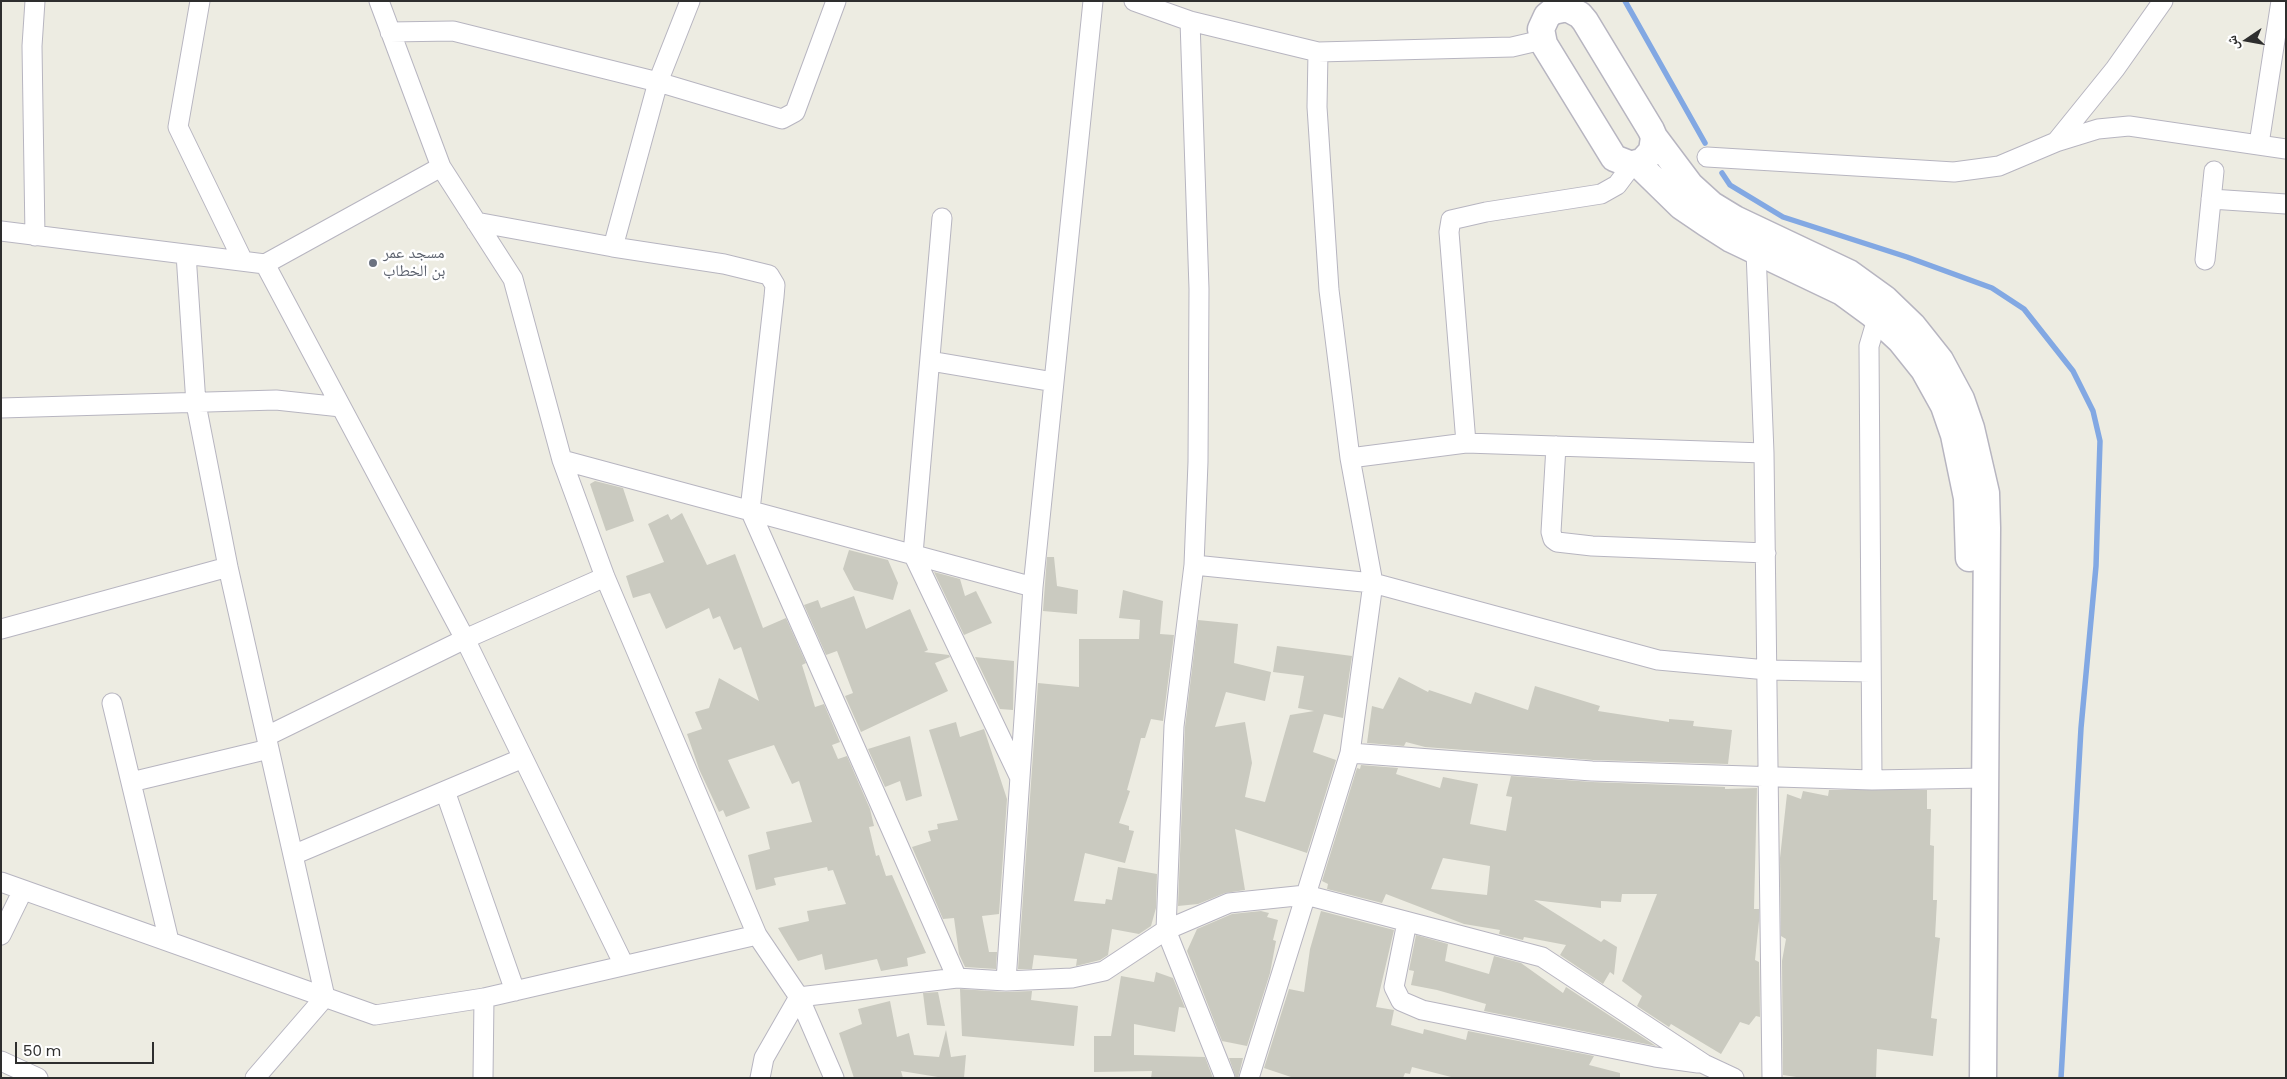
<!DOCTYPE html>
<html>
<head>
<meta charset="utf-8">
<style>
	body { margin:0 }
	#map { position:relative; width:2287px; height:1079px; overflow:hidden; background:#edece2; font-family:Poppins,"Noto Naskh Arabic",sans-serif }
	canvas { display:block }
	.frame { position:absolute; inset:0; border:2px solid #2e2e2e; pointer-events:none }
	.north { position:absolute; left:2222px; top:15px; width:50px; height:50px; -webkit-text-stroke:4px #fff; paint-order:stroke; rotate:258deg; font-size:14px; font-weight:700; line-height:20px; text-align:center; color:#2e2e2e }
	.north::after { content:''; display:block; margin:auto; width:18px; height:22px; background:#2e2e2e; clip-path:polygon(50% 0,100% 100%,50% 72%,0 100%) }
	.scale { position:absolute; left:15px; top:1042px; width:139px; height:22px; box-sizing:border-box; border:2px solid #2e2e2e; border-top:0; padding-left:6px; font-size:15px; line-height:18px; white-space:nowrap; color:#2e2e2e; -webkit-text-stroke:4px #fff; paint-order:stroke }
</style>
</head>
<body>
<div id="map">
<canvas width="2287" height="1079"></canvas>
<div class="frame"></div>
<div class="north">ش</div>
<div class="scale">50 m</div>
</div>
<script>
const c = document.querySelector('canvas').getContext('2d');
c.lineJoin = 'round';
function poly(rows) {
  const path = new Path2D();
  for (const r of rows) {
    path.moveTo(r[0], r[1]);
    for (let i = 2; i < r.length; i += 2) path.lineTo(r[i], r[i + 1]);
  }
  return path;
}
function stroke(path, color, width, dash) {
  c.strokeStyle = color;
  c.lineWidth = width;
  c.lineCap = dash ? 'butt' : 'round';
  c.setLineDash(dash || []);
  c.stroke(path);
}
function paint(path, color) {
  c.fillStyle = color;
  c.fill(path, 'evenodd');
}
function label(font, color, halo, rows, align = 'center') {
  c.font = font + ' Poppins,"Noto Naskh Arabic",sans-serif';
  c.lineWidth = 5;
  c.setLineDash([]);
  c.textBaseline = 'middle';
  c.strokeStyle = halo;
  c.fillStyle = color;
  for (const [text, x, y, turn = 0] of rows) {
    c.save();
    c.translate(x, y);
    c.rotate((+turn || 0) * Math.PI / 180);
    c.textAlign = isNaN(turn) ? turn : align;
    if (halo) c.strokeText(text, 0, 0);
    c.fillText(text, 0, 0);
    c.restore();
  }
}
const stream = poly([
	[1625,1,1705,143],
	[1722,173,1730,185,1783,217,1907,257,1992,288,2024,309,2073,371,2093,411,2100,441,2096,566,2081,728,2061,1078]
]);
const building = poly([
	[595,481,623,488,634,521,606,531,590,484],
	[682,513,707,565,735,554,763,628,786,618,806,663,802,665,815,707,824,704,840,742,832,745,838,759,847,756,870,809,874,826,869,827,876,856,879,855,886,876,892,875,926,953,907,958,908,966,881,971,877,959,825,970,822,954,798,961,778,928,809,921,807,911,846,904,833,870,828,871,827,867,774,878,776,885,756,890,748,855,770,849,766,832,812,822,799,781,792,784,774,745,728,760,750,808,726,817,723,810,719,812,699,769,687,734,702,729,695,712,709,708,719,678,759,701,741,647,734,650,720,616,713,619,709,608,666,629,650,593,633,598,626,576,664,562,648,524,668,514,671,520],
	[849,550,888,560,898,583,893,600,854,590,843,569],
	[1047,557,1054,557,1057,586,1078,590,1077,614,1043,611],
	[934,572,960,579,965,596,976,591,992,623,964,635],
	[1123,590,1163,601,1160,634,1174,635,1163,721,1151,719,1145,738,1141,738,1137,754,1127,790,1130,791,1119,823,1129,826,1129,830,1134,831,1125,863,1085,853,1074,901,1105,904,1106,899,1112,900,1118,867,1157,874,1156,908,1151,926,1139,934,1112,929,1108,955,1100,960,1076,966,1077,959,1034,955,1032,969,1018,969,1038,683,1079,687,1079,639,1139,639,1140,620,1119,618],
	[854,596,866,629,910,609,928,650,924,652,949,655,950,657,935,663,948,691,861,732,845,696,853,693,837,651,826,655,804,605,818,600,821,608],
	[1198,620,1238,624,1234,663,1271,672,1265,701,1226,692,1215,727,1245,722,1252,763,1245,797,1265,802,1290,715,1314,711,1298,708,1304,676,1273,672,1277,646,1352,656,1343,718,1324,714,1313,752,1336,760,1307,853,1235,829,1245,890,1225,893,1198,904,1178,906,1185,727],
	[975,657,1014,661,1013,710,1000,709],
	[1399,677,1428,692,1429,690,1471,704,1475,692,1528,710,1535,686,1600,706,1598,711,1669,722,1669,719,1694,721,1693,726,1732,730,1728,764,1593,760,1425,747,1406,742,1404,746,1367,743,1372,706,1383,709],
	[956,722,960,737,984,729,1007,799,999,914,982,916,989,952,997,952,996,969,965,967,959,954,954,918,943,919,912,847,931,841,928,831,938,829,937,824,958,820,929,730],
	[910,736,922,796,906,801,900,781,885,787,868,749],
	[1361,765,1398,768,1396,774,1440,788,1443,777,1478,784,1470,824,1506,831,1512,797,1506,796,1511,776,1592,782,1725,787,1725,789,1757,788,1754,909,1759,909,1759,921,1755,960,1759,962,1760,1017,1756,1016,1749,1025,1740,1022,1721,1054,1671,1024,1669,1027,1637,1006,1642,996,1622,981,1657,894,1622,894,1621,902,1601,901,1601,908,1534,900,1601,942,1604,939,1617,947,1614,975,1610,972,1603,984,1560,955,1566,945,1524,937,1523,940,1499,934,1500,930,1464,924,1386,894,1382,903,1327,889,1328,884,1322,881,1357,768,1360,769],
	[1443,858,1490,866,1487,895,1431,889],
	[1829,790,1927,790,1927,809,1931,809,1930,845,1934,846,1933,900,1937,900,1935,937,1940,938,1931,1018,1937,1019,1933,1056,1877,1049,1876,1078,1803,1078,1783,1075,1782,961,1786,939,1781,936,1780,858,1787,794,1801,799,1803,791,1828,796],
	[1261,911,1269,913,1267,917,1278,920,1273,940,1276,941,1270,973,1247,1046,1222,1041,1187,951,1197,929,1232,914],
	[1321,911,1394,930,1376,1007,1394,1010,1391,1025,1423,1034,1424,1029,1466,1040,1468,1031,1594,1056,1589,1065,1620,1073,1620,1078,1455,1078,1412,1067,1410,1074,1405,1073,1403,1078,1294,1078,1264,1068,1289,989,1304,992,1310,949],
	[1416,935,1448,944,1445,961,1489,974,1494,956,1521,963,1563,993,1566,987,1656,1046,1484,1011,1486,1004,1437,990,1411,985,1414,971,1409,970],
	[1156,972,1173,978,1185,1008,1179,1007,1175,1032,1134,1024,1134,1055,1205,1057,1213,1078,1151,1078,1152,1071,1094,1072,1094,1036,1111,1036,1121,976,1154,982],
	[960,989,1005,992,1032,991,1031,1000,1078,1006,1074,1046,962,1036],
	[938,992,945,1026,927,1025,923,993],
	[890,1001,897,1037,909,1033,914,1055,939,1057,946,1030,951,1057,966,1055,964,1078,944,1078,901,1071,903,1078,854,1078,839,1033,862,1024,858,1009],
	[1229,1058,1243,1058,1238,1078,1236,1078]
]);
const street = poly([
	[35,1,32,46,35,236],
	[200,1,178,127,243,261],
	[379,1,441,167,513,279,562,460,605,577,757,935,799,997,834,1078],
	[1134,1,1190,21,1318,52,1512,47,1542,40],
	[1190,21,1199,289,1198,462,1194,565,1174,726,1166,930,1225,1078],
	[390,32,453,31,658,82,782,119,795,112,836,1],
	[2056,142,2098,129,2129,126,2286,149],
	[2259,144,2281,1],
	[1707,157,1954,172,1999,166,2056,142,2115,69,2163,1],
	[2211,199,2286,204],
	[942,218,913,554,1019,776],
	[476,222,613,247,724,264,769,275,775,285,774,297,750,510,957,978],
	[1,231,265,264,441,167],
	[1761,241,1756,251,1764,453,1772,1078],
	[613,247,658,82,690,1],
	[186,254,196,404,228,567,325,997,255,1078],
	[2205,260,2214,171],
	[265,264,465,639,624,965],
	[930,361,1054,382],
	[1,408,276,400,341,407],
	[1466,443,1449,232,1451,220,1486,212,1601,194,1617,185,1632,165],
	[1556,446,1551,532,1553,539,1557,542,1592,546,1766,553],
	[1350,458,1466,443,1764,453],
	[562,460,1033,587],
	[1194,565,1373,583,1658,660,1767,670,1870,672],
	[1,629,228,567],
	[112,703,169,941],
	[267,736,465,639,605,577],
	[1350,753,1592,771,1872,780,1985,778],
	[1872,780,1869,346,1877,319,1885,311],
	[131,782,269,749],
	[445,791,515,991],
	[293,855,523,758],
	[1,882,375,1015,484,998,757,935],
	[1407,922,1394,987,1401,1001,1422,1010,1655,1057,1698,1063],
	[1,935,23,890],
	[1006,981,1033,587,1093,1],
	[1,1061,38,1078],
	[483,1078,484,998],
	[760,1078,764,1058,799,997,957,978,1006,981,1072,978,1104,971,1166,930,1229,903,1306,895,1542,957,1704,1064,1734,1078],
	[1249,1078,1350,753,1373,583,1350,458,1329,290,1317,107,1318,52]
]);
const secondary = poly([
	[1567,8,1580,15,1585,21,1651,130,1654,137,1652,151,1642,162,1632,165,1614,158,1544,44,1541,29,1547,16,1553,11,1567,8],
	[1654,137,1690,185,1712,205,1735,219,1849,273,1885,299,1913,326,1940,360,1961,399,1971,428,1986,493,1987,528,1983,1078],
	[1637,163,1681,206,1706,223,1731,239,1842,292,1872,314,1900,340,1924,370,1944,406,1954,435,1967,498,1969,558]
]);
const markers = [
	[373,263,5,"#6b7280"]
];
const worshipNames = [
	["مسجد عمر",383,254],
	["بن الخطاب",383,272]
];
stroke(stream, '#82a8e3', 5.5);
paint(building, '#cacac0');
stroke(street, '#b7b5c0', 21);
stroke(secondary, '#b7b5c0', 29);
stroke(street, '#fff', 19);
stroke(secondary, '#fff', 26);
for (const [x, y, r, color] of markers) {
  const dot = new Path2D();
  dot.arc(x, y, r, 0, 2 * Math.PI);
  c.fillStyle = color;
  c.fill(dot);
  stroke(dot, '#fff', 2);
}
label('16px', '#5b616d', '#fff', worshipNames, 'left');
</script>
</body>
</html>
